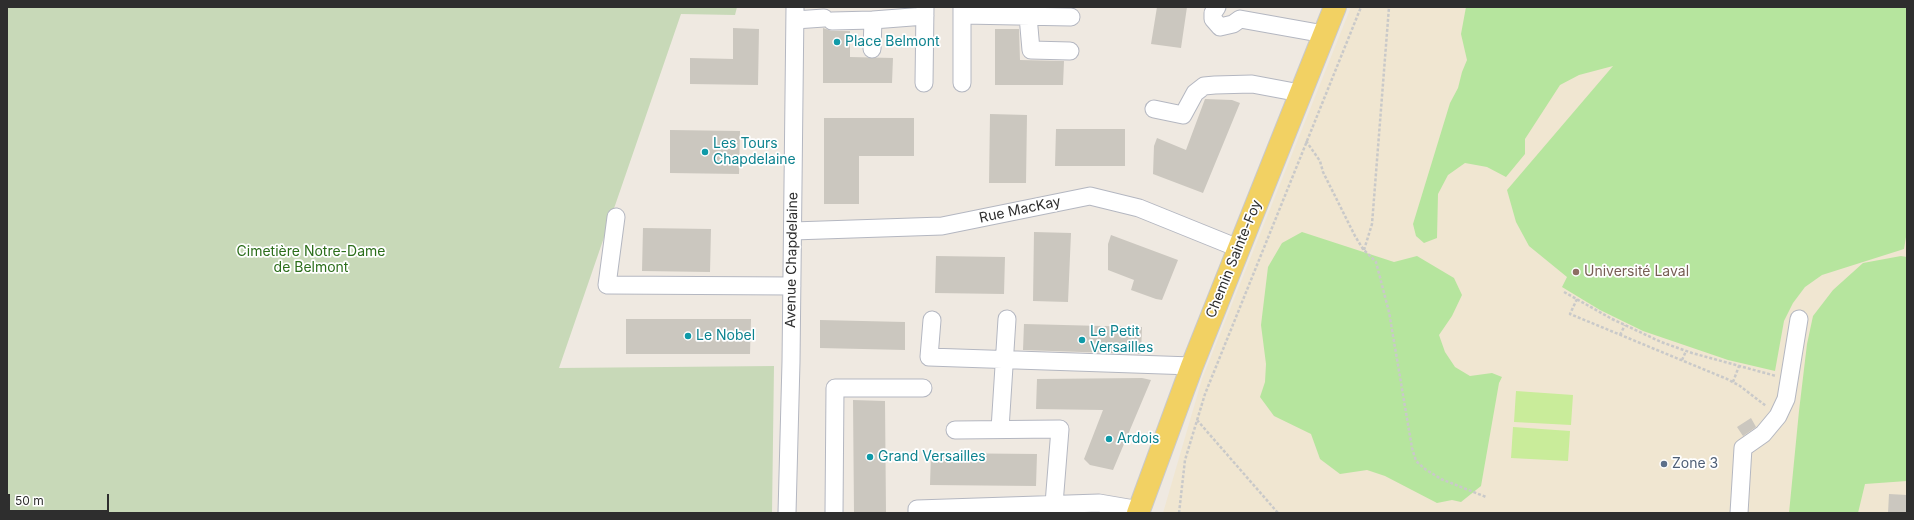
<!DOCTYPE html>
<html>
<head>
<meta charset="utf-8">
<style>
	body { margin:0 }
	#map { position:relative; width:1914px; height:520px; overflow:hidden; background:#efe9e1; font-family:Inter,sans-serif }
	canvas { display:block }
	.frame { position:absolute; inset:0; border:8px solid #2e2e2e; pointer-events:none }
	.scale { position:absolute; left:8px; top:494px; width:101px; height:18px; box-sizing:border-box; border:2px solid #2e2e2e; border-top:0; padding-left:5px; font-size:12px; line-height:14px; white-space:nowrap; color:#2e2e2e; -webkit-text-stroke:3px #fff; paint-order:stroke }
</style>
</head>
<body>
<div id="map">
<canvas width="1914" height="520"></canvas>
<div class="frame"></div>
<div class="scale">50 m</div>
</div>
<script>
const c = document.querySelector('canvas').getContext('2d');
c.lineJoin = 'round';
function paint(path, color) {
  c.fillStyle = color;
  c.fill(path, 'evenodd');
}
function poly(rows) {
  const path = new Path2D();
  for (const r of rows) {
    path.moveTo(r[0], r[1]);
    for (let i = 2; i < r.length; i += 2) path.lineTo(r[i], r[i + 1]);
  }
  return path;
}
function stroke(path, color, width, dash) {
  c.strokeStyle = color;
  c.lineWidth = width;
  c.lineCap = dash ? 'butt' : 'round';
  c.setLineDash(dash || []);
  c.stroke(path);
}
function label(font, color, halo, rows, align = 'center') {
  c.font = font + ' Inter,sans-serif';
  c.lineWidth = 3.5;
  c.setLineDash([]);
  c.textBaseline = 'middle';
  c.strokeStyle = halo;
  c.fillStyle = color;
  for (const [text, x, y, turn = 0] of rows) {
    c.save();
    c.translate(x, y);
    c.rotate((+turn || 0) * Math.PI / 180);
    c.textAlign = isNaN(turn) ? turn : align;
    if (halo) c.strokeText(text, 0, 0);
    c.fillText(text, 0, 0);
    c.restore();
  }
}
const education = poly([
	[1351,7,1907,7,1907,513,1163,513,1202,379]
]);
const green = poly([
	[1466,7,1907,7,1907,231,1904,249,1822,275,1805,287,1793,303,1784,321,1775,371,1728,360,1643,331,1600,310,1562,287,1567,277,1529,246,1516,222,1507,190,1613,66,1579,75,1560,85,1525,139,1525,154,1506,177,1487,167,1465,163,1448,175,1438,194,1437,238,1424,243,1416,236,1413,224,1450,103,1458,88,1462,72,1467,60,1461,34],
	[1302,232,1394,262,1417,256,1454,278,1462,295,1452,316,1439,335,1445,352,1455,367,1470,376,1492,373,1502,377,1499,383,1481,486,1461,502,1452,500,1437,503,1385,476,1367,470,1340,474,1320,459,1311,434,1274,416,1260,397,1265,382,1266,364,1261,325,1268,267,1282,243],
	[1901,256,1907,257,1907,481,1865,484,1858,513,1789,513,1799,411,1807,344,1813,316,1833,290,1863,263]
]);
const cemetery = poly([
	[7,7,737,7,735,15,681,14,559,368,774,366,772,513,7,513]
]);
const pitch = poly([
	[1516,391,1573,395,1571,425,1514,422],
	[1513,427,1570,431,1568,461,1511,458]
]);
const building = poly([
	[1157,7,1187,7,1181,48,1151,44],
	[733,28,759,29,758,85,690,84,690,58,733,59],
	[823,28,832,31,850,31,850,57,893,58,892,83,823,83],
	[995,29,1019,29,1020,60,1064,61,1063,85,995,85],
	[1205,99,1232,100,1240,103,1203,193,1153,174,1154,146,1157,138,1186,150],
	[990,114,1027,115,1026,183,989,183],
	[824,118,914,118,914,156,859,156,859,204,824,204],
	[1056,129,1125,129,1125,166,1055,166],
	[670,130,740,131,739,174,670,173],
	[643,228,711,229,710,272,642,271],
	[1034,232,1071,233,1068,302,1033,301],
	[1111,235,1178,260,1162,300,1156,299,1131,290,1134,280,1108,270,1108,244],
	[936,256,1005,257,1004,294,935,293],
	[626,319,751,319,750,354,626,354],
	[820,320,905,322,905,350,820,348],
	[1024,324,1142,327,1141,354,1023,350],
	[1142,378,1151,380,1113,470,1090,465,1084,459,1103,410,1036,409,1037,379],
	[853,400,885,401,886,513,854,513],
	[1751,418,1756,427,1743,436,1737,427],
	[931,453,1037,454,1036,486,930,485],
	[1889,494,1907,495,1906,513,1888,513]
]);
const path = poly([
	[1306,141,1320,161,1323,172,1355,236,1363,249,1376,262,1389,312,1412,448,1416,461,1425,469,1441,479,1486,497],
	[1364,250,1372,224,1389,7],
	[1564,292,1612,319,1661,342,1692,353,1776,376],
	[1577,299,1570,314,1727,379,1740,386,1766,406],
	[1620,335,1625,325],
	[1682,360,1686,351],
	[1733,382,1739,366],
	[1197,420,1278,513],
	[1179,513,1185,460,1205,394,1361,7]
]);
const minor = poly([
	[1217,7,1213,13,1213,19,1220,27,1233,24,1240,19,1324,34],
	[963,15,1071,17],
	[1028,16,1031,50,1070,51],
	[795,20,824,18],
	[832,21,873,20],
	[872,49,873,20,925,16],
	[924,83,925,7],
	[962,83,962,7],
	[1154,109,1183,115,1195,93,1204,86,1215,85,1252,84,1300,93],
	[616,217,607,285,792,286],
	[793,231,942,226,1090,196,1139,208,1238,248],
	[932,320,929,357,1192,366],
	[1000,429,1007,319],
	[955,430,1060,429,1054,504],
	[787,513,791,362,795,7],
	[834,513,835,388,923,388],
	[917,513,917,509,1099,503,1140,510],
	[1739,513,1743,448,1763,434,1778,416,1786,399,1799,319]
]);
const major = poly([
	[1138,513,1192,366,1335,7]
]);
const markers = [
	[837,42,4,"#0f9aa8"],
	[705,152,4,"#0f9aa8"],
	[1576,272,4,"#8d6e63"],
	[688,336,4,"#0f9aa8"],
	[1082,340,4,"#0f9aa8"],
	[1109,439,4,"#0f9aa8"],
	[870,457,4,"#0f9aa8"],
	[1664,464,4,"#5c6f8a"]
];
const cultureNames = [
	["Place Belmont",845,42],
	["Les Tours",713,144],
	["Chapdelaine",713,160],
	["Le Petit",1090,332],
	["Versailles",1090,348],
	["Le Nobel",696,336],
	["Ardois",1117,439],
	["Grand Versailles",878,457]
];
const streetNames = [
	["Rue MacKay",1020,210,-12],
	["Chemin Sainte-Foy",1234,259,-68],
	["Avenue Chapdelaine",792,260,-89]
];
const parkNames = [
	["Cimetière Notre-Dame",311,252],
	["de Belmont",311,268]
];
const educationNames = [
	["Université Laval",1584,272]
];
const serviceNames = [
	["Zone 3",1672,464]
];
paint(education, '#f0e6d1');
paint(green, '#b6e59e');
paint(cemetery, '#c8d9b8');
paint(pitch, '#c9ec9a');
paint(building, '#cbc7bf');
stroke(minor, '#b4b7c1', 19);
stroke(major, '#c9c9c9', 24);
stroke(path, '#c9c9c9', 2.5, [3, 2]);
stroke(minor, '#fff', 17);
stroke(major, '#f2d163', 22);
for (const [x, y, r, color] of markers) {
  const dot = new Path2D();
  dot.arc(x, y, r, 0, 2 * Math.PI);
  c.fillStyle = color;
  c.fill(dot);
  stroke(dot, '#fff', 1.5);
}
label('14px', '#0d838f', '#fff', cultureNames, 'left');
label('14px', '#2e2e2e', '#fff', streetNames);
label('14px', '#2c6e1b', '#fff', parkNames);
label('14px', '#785e54', '#fff', educationNames, 'left');
label('14px', '#4e5e75', '#fff', serviceNames, 'left');
</script>
</body>
</html>
